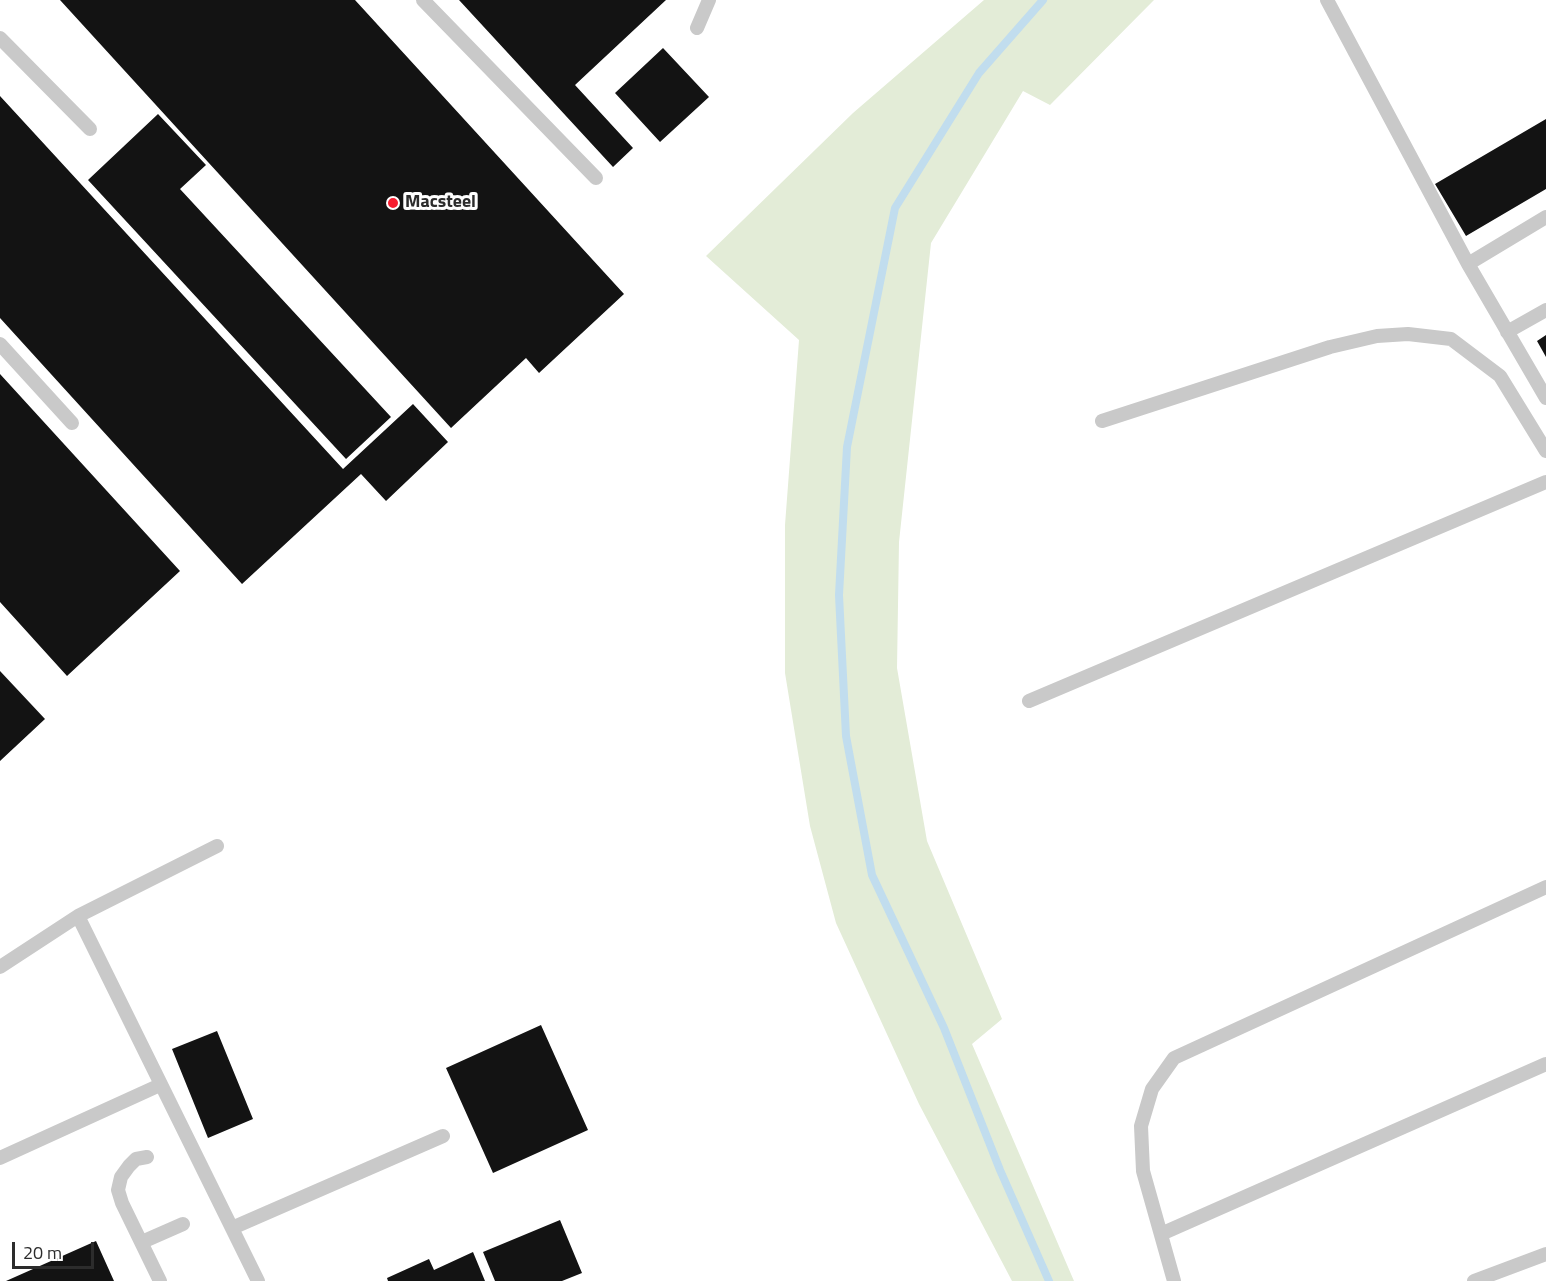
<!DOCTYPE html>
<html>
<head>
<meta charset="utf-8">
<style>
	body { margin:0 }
	#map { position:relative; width:1546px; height:1281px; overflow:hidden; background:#fff; font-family:"Titillium Web",sans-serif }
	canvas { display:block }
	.scale { position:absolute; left:12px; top:1242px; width:82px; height:27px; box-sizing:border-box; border:3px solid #2c2c2c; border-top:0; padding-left:8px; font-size:18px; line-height:21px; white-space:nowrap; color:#2c2c2c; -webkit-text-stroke:4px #fff; paint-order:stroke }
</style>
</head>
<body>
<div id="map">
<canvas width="1546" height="1281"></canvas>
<div class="scale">20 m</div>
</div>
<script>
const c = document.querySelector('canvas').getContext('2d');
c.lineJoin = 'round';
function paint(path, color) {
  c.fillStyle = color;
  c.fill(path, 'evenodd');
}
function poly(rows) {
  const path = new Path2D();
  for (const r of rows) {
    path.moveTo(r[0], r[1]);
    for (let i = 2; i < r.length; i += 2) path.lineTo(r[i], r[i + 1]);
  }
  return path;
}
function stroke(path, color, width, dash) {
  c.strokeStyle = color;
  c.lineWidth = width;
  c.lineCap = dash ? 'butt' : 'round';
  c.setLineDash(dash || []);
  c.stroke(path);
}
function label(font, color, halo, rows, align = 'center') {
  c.font = font + ' "Titillium Web",sans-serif';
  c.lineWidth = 6;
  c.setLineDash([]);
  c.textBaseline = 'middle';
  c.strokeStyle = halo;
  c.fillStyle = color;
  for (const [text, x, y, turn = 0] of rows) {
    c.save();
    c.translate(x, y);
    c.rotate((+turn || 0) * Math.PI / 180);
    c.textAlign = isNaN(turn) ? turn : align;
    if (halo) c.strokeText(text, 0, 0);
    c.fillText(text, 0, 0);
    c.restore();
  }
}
const green = poly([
	[984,0,1154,0,1050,105,1023,91,931,243,899,542,897,668,927,841,1002,1019,972,1044,1074,1281,1012,1281,919,1104,836,923,810,826,785,673,785,525,799,340,706,256,853,113]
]);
const stream = poly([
	[1043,0,979,73,895,208,847,447,839,595,846,736,872,875,944,1028,1000,1170,1049,1281]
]);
const building = poly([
	[60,0,355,0,624,294,539,373,526,358,451,428],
	[459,0,666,0,575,85,633,148,613,167],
	[663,48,709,97,660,142,615,93],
	[0,96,343,469,413,404,448,442,386,501,361,474,242,584,0,318],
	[158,114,206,165,180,189,391,417,346,459,88,180],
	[1546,119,1546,189,1466,236,1435,184],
	[1546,335,1546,357,1537,341],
	[0,374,180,571,67,676,0,602],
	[0,671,45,719,0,761],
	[541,1025,588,1130,493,1173,446,1068],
	[217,1031,253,1119,208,1138,172,1049],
	[560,1220,582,1273,562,1281,495,1281,483,1252],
	[96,1241,114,1281,6,1281],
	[473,1252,485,1281,388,1281,387,1278,429,1259,434,1270]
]);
const service = poly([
	[423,0,596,178],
	[1327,0,1468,264,1546,398],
	[697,28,709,0],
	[0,38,90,129],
	[1468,264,1546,217],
	[1507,332,1546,310],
	[0,344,72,423],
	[1102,421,1330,347,1377,336,1408,334,1451,339,1500,376,1546,451],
	[1029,701,1546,482],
	[217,846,78,916,258,1281],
	[0,967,78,916],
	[147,1157,136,1159,129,1166,121,1177,118,1190,122,1203,160,1281],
	[0,1158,160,1085],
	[232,1228,443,1136],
	[1161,1234,1546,1064],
	[142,1242,183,1224],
	[1174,1281,1143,1171,1141,1126,1152,1089,1174,1058,1546,887],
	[1474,1281,1546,1254]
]);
const markers = [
	[393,203,6,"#f61c2f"]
];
const poiNames = [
	["Macsteel",405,203]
];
paint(green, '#e3ecd7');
stroke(stream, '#c1ddee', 8);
paint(building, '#131313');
stroke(service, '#c9c9c9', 14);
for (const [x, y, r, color] of markers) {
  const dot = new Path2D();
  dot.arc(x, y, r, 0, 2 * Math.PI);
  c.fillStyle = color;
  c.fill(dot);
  stroke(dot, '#fff', 2);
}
label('bold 18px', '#2c2c2c', '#fff', poiNames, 'left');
</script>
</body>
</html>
